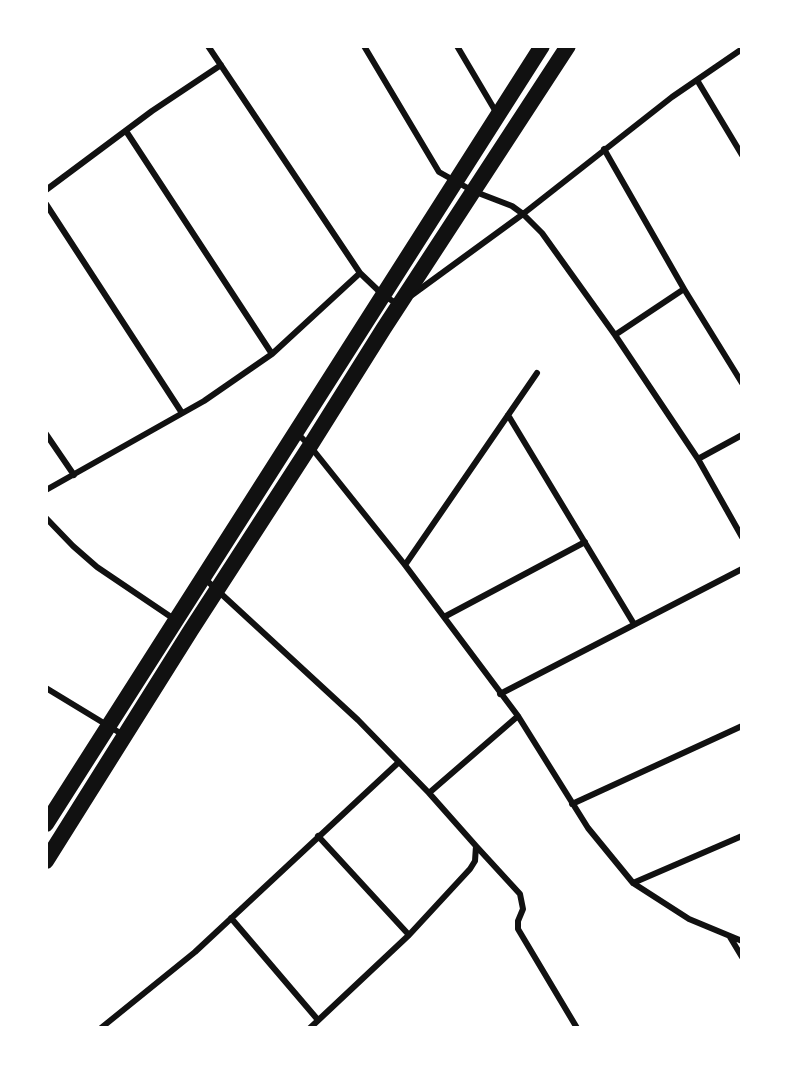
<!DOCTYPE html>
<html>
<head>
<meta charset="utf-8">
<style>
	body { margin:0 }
	#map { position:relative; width:788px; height:1074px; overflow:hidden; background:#fff; font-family:Poppins,sans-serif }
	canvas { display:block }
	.frame { position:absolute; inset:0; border:48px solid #fff; pointer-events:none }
</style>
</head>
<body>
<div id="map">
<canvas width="788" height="1074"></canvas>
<div class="frame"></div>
</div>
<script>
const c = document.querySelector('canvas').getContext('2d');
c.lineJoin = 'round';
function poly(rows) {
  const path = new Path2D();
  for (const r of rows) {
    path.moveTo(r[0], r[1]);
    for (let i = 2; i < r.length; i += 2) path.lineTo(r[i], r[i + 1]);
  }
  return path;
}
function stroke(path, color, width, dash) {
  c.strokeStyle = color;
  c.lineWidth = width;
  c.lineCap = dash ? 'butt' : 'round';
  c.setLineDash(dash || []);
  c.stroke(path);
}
const minor = poly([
	[208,46,360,273,383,295,399,305],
	[364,46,439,172,473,191,512,206,523,214,542,233,615,335,698,459,742,537],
	[457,46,496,112],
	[697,80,742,155],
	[126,131,272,354],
	[604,149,684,289,742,383],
	[46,190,152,111,221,65],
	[46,204,182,413],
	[412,295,523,214,672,97,742,49],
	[615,335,684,289],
	[508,415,634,624],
	[297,433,310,446,405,565,518,716,588,828,633,883,689,919,742,941],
	[46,434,74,475],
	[698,459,742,435],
	[46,490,204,401,272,354,360,273],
	[46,518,73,546,97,567,174,619],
	[405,565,537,373],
	[204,578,358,720,429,793,476,846,475,861,470,869,409,935,310,1028],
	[444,617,585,542],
	[46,688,125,736],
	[500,694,742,569],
	[429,793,518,716],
	[572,804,742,726],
	[318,836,409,935],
	[476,846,520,894,523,909,518,921,518,929,577,1028],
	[633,883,742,836],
	[231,918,318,1020],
	[730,937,742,957],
	[101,1028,195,952,399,762]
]);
const trunk = poly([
	[46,824,542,46],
	[46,861,191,630,310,446,384,328,568,46]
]);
stroke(minor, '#111', 6);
stroke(trunk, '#111', 16);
</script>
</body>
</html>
